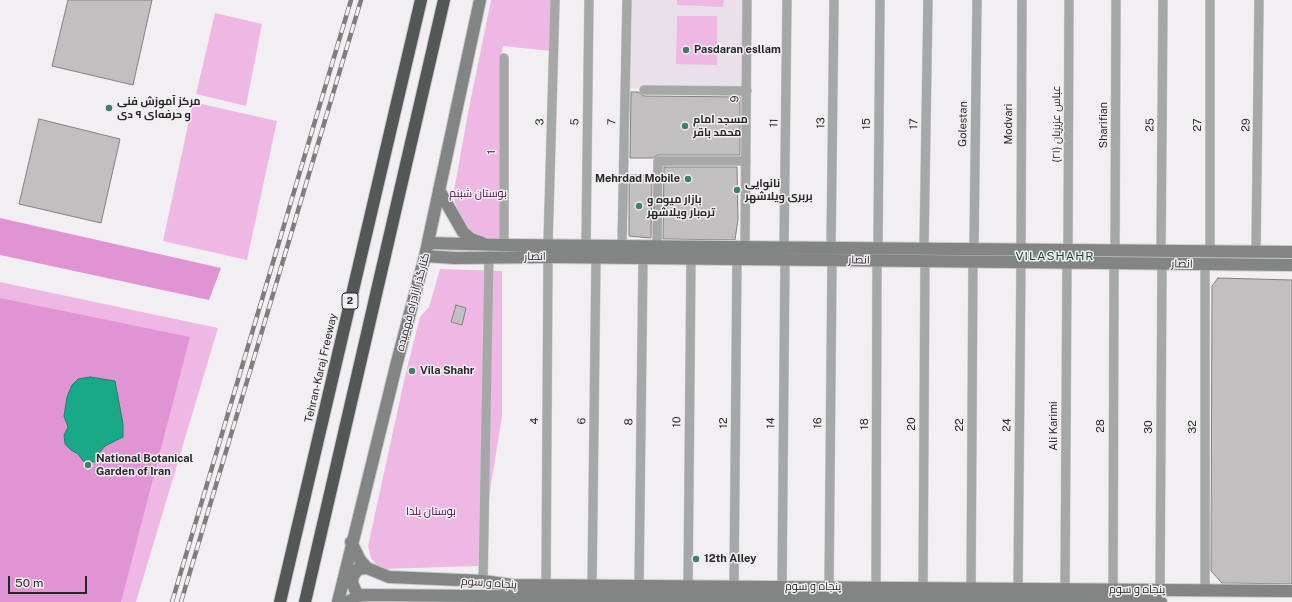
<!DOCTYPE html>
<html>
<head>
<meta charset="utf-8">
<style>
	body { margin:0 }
	#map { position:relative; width:1292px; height:602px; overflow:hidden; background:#f2eff2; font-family:"Public Sans",sans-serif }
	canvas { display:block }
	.scale { position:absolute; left:8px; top:576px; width:79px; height:18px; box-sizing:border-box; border:2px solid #292728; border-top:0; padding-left:5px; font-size:12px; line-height:14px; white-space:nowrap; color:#292728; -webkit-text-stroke:3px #f2eff2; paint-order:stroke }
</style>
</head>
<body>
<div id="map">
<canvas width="1292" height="602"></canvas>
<div class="scale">50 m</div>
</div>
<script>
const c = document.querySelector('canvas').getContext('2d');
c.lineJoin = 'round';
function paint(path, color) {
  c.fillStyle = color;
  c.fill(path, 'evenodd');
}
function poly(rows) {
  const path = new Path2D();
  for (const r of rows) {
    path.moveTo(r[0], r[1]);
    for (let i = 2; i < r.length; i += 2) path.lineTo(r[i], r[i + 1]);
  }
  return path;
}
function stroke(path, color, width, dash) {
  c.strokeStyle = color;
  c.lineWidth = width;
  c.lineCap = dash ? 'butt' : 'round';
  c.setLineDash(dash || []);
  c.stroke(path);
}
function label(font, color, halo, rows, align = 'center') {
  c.font = font + ' "Public Sans",Cairo,sans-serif';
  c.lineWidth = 3;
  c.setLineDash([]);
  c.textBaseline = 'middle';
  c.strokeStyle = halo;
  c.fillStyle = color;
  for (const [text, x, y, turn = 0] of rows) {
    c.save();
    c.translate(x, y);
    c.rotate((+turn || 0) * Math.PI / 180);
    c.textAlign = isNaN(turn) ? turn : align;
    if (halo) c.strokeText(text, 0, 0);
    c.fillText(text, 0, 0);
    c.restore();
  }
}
const built = poly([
	[627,0,747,0,747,89,624,88]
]);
const green = poly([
	[491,0,551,0,551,51,503,46,500,63,501,241,484,239,474,235,459,214,453,196,468,113],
	[677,0,724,0,723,7,677,5],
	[215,13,262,24,246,106,196,94],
	[677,16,717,16,717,65,676,64],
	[193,102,277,121,247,260,163,241],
	[440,269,502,271,502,416,478,566,380,569,371,558,368,546,406,372,420,317,429,307],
	[0,282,218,328,136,602,0,602]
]);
const forest = poly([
	[0,218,221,268,209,300,0,255],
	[0,298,190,337,121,602,0,602]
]);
const water = poly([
	[90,377,115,381,123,424,123,437,105,446,99,453,99,459,95,462,83,461,78,454,71,450,65,444,64,435,68,427,64,416,67,397,72,385,78,379,90,377]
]);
const building = poly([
	[68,0,152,0,133,85,52,66,68,0],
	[631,92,638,92,644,96,740,97,740,155,658,155,653,158,630,158,631,92],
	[39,119,120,139,101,223,19,204,39,119],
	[664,167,737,167,738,219,735,240,663,239,664,167],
	[629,175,652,175,651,238,629,236,629,175],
	[1218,278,1292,280,1292,584,1222,583,1211,571,1212,286,1218,278],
	[456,305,466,308,462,325,451,322,456,305]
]);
const street = poly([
	[504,58,504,245],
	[644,90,747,91],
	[548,244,555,0],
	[586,245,589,0],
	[622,245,627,0],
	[657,245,658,161,746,161],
	[745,246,747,0],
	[784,246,787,0],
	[831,247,834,0],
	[878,247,880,0],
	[924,248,928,0],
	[974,248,977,0],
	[1021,249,1022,0],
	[1068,249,1069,0],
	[1115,249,1116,0],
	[1161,250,1163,0],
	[1210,250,1210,0],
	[1256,251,1259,0],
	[483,581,489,256],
	[546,585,548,257],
	[592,586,596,257],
	[639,586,643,258],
	[688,587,691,258],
	[734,587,737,258],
	[782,587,785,259],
	[829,588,832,260],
	[876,588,877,260],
	[923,588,925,261],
	[971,588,973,261],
	[1018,589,1021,262],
	[1065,589,1067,262],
	[1113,590,1114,263],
	[1160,590,1162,263],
	[1205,590,1205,264]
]);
const secondary = poly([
	[439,190,463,232,471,239,482,243],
	[428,243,504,245,1292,252],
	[425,256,455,258,548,257,1292,265],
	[351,542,360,560,367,568,389,577,483,581,512,585,1292,591],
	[358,596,352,583,353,576,358,569,367,568],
	[338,602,397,362,425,256,480,0],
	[348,602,358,596,365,595,1161,602]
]);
const highway = poly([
	[280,602,421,0],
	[305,602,444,0]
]);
const rail = poly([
	[172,602,351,0],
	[181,602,361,0]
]);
const markers = [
	[686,50,4,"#417f6c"],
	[109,108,4,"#417f6c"],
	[685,126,4,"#417f6c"],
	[688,179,4,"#417f6c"],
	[737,190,4,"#417f6c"],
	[639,206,4,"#417f6c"],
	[412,371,4,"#417f6c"],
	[88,465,4,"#417f6c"],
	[696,559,4,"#417f6c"]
];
const shields = [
	[350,301,16]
];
const shieldNames = [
	["2",350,301]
];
const poiNames = [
	["Pasdaran esllam",694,50],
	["مرکز آموزش فنی",117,102],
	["و حرفه‌ای ۹ دی",117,115],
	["مسجد امام",693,120],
	["محمد باقر",693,133],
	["Mehrdad Mobile",680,179,"right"],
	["نانوایی",745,184],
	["بربری ویلاشهر",745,197],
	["بازار میوه و",647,200],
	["تره‌بار ویلاشهر",647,213],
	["Vila Shahr",420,371],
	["National Botanical",96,459],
	["Garden of Iran",96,472],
	["12th Alley",704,559]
];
const streetNames = [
	["9",735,99,-89],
	["3",540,122,-88],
	["5",575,122,-89],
	["7",612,122,-89],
	["11",774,123,-89],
	["13",821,123,-89],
	["15",867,124,-90],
	["17",914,124,-89],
	["Golestan",963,124,-89],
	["Modvari",1009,124,-90],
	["عباس عزیزیان (۲۱)",1057,124,-90],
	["Sharifian",1104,125,-90],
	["25",1150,125,-89],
	["27",1198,125,-90],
	["29",1246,125,-89],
	["1",492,152,-90],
	["انصار",535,257],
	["انصار",859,260,1],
	["انصار",1182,264,1],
	["کنارگذر آزادراه فهمیده",413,302,-75],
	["Tehran-Karaj Freeway",321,368,-77],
	["4",535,421,-90],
	["6",582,421,-89],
	["8",629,422,-89],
	["10",677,422,-89],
	["12",724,423,-90],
	["14",771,423,-89],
	["16",818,423,-89],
	["18",865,424,-90],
	["20",912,424,-90],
	["22",960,425,-90],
	["24",1007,425,-89],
	["Ali Karimi",1054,426,-90],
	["28",1101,426,-90],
	["30",1149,427,-90],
	["32",1193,427,-90],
	["پنجاه و سوم",489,583,4],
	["پنجاه و سوم",813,587],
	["پنجاه و سوم",1137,590]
];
const parkNames = [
	["بوستان شبنم",478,194],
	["بوستان یلدا",431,512]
];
const neighbourhoodNames = [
	["VILASHAHR",1055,256]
];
paint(built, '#eae0e8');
paint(green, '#efb8e4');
paint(forest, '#e194d4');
paint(water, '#19a987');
stroke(water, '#1e826a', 1);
paint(building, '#c2bfc1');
stroke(building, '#838083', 1);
stroke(street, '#cecbce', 10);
stroke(secondary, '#cecbce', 14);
stroke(highway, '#cecbce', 14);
stroke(street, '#a6a8a7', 9);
stroke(secondary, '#828584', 12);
stroke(highway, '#535755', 12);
stroke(rail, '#807d7f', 4.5);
stroke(rail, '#f2eff2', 3, [9]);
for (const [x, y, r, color] of markers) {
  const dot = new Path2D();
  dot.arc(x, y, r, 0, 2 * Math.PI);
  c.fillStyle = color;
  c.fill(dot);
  stroke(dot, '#f2eff2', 1.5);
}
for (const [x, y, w] of shields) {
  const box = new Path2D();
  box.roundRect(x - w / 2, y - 8, w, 16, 3);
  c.fillStyle = '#f2eff2';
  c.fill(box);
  stroke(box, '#292728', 1);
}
label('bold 10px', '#292728', null, shieldNames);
label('bold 11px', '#292728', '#f2eff2', poiNames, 'left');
label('11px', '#292728', '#f2eff2', streetNames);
label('11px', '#4e0847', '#f2eff2', parkNames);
c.letterSpacing = '1px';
label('12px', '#134839', '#f2eff2', neighbourhoodNames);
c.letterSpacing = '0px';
</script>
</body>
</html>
